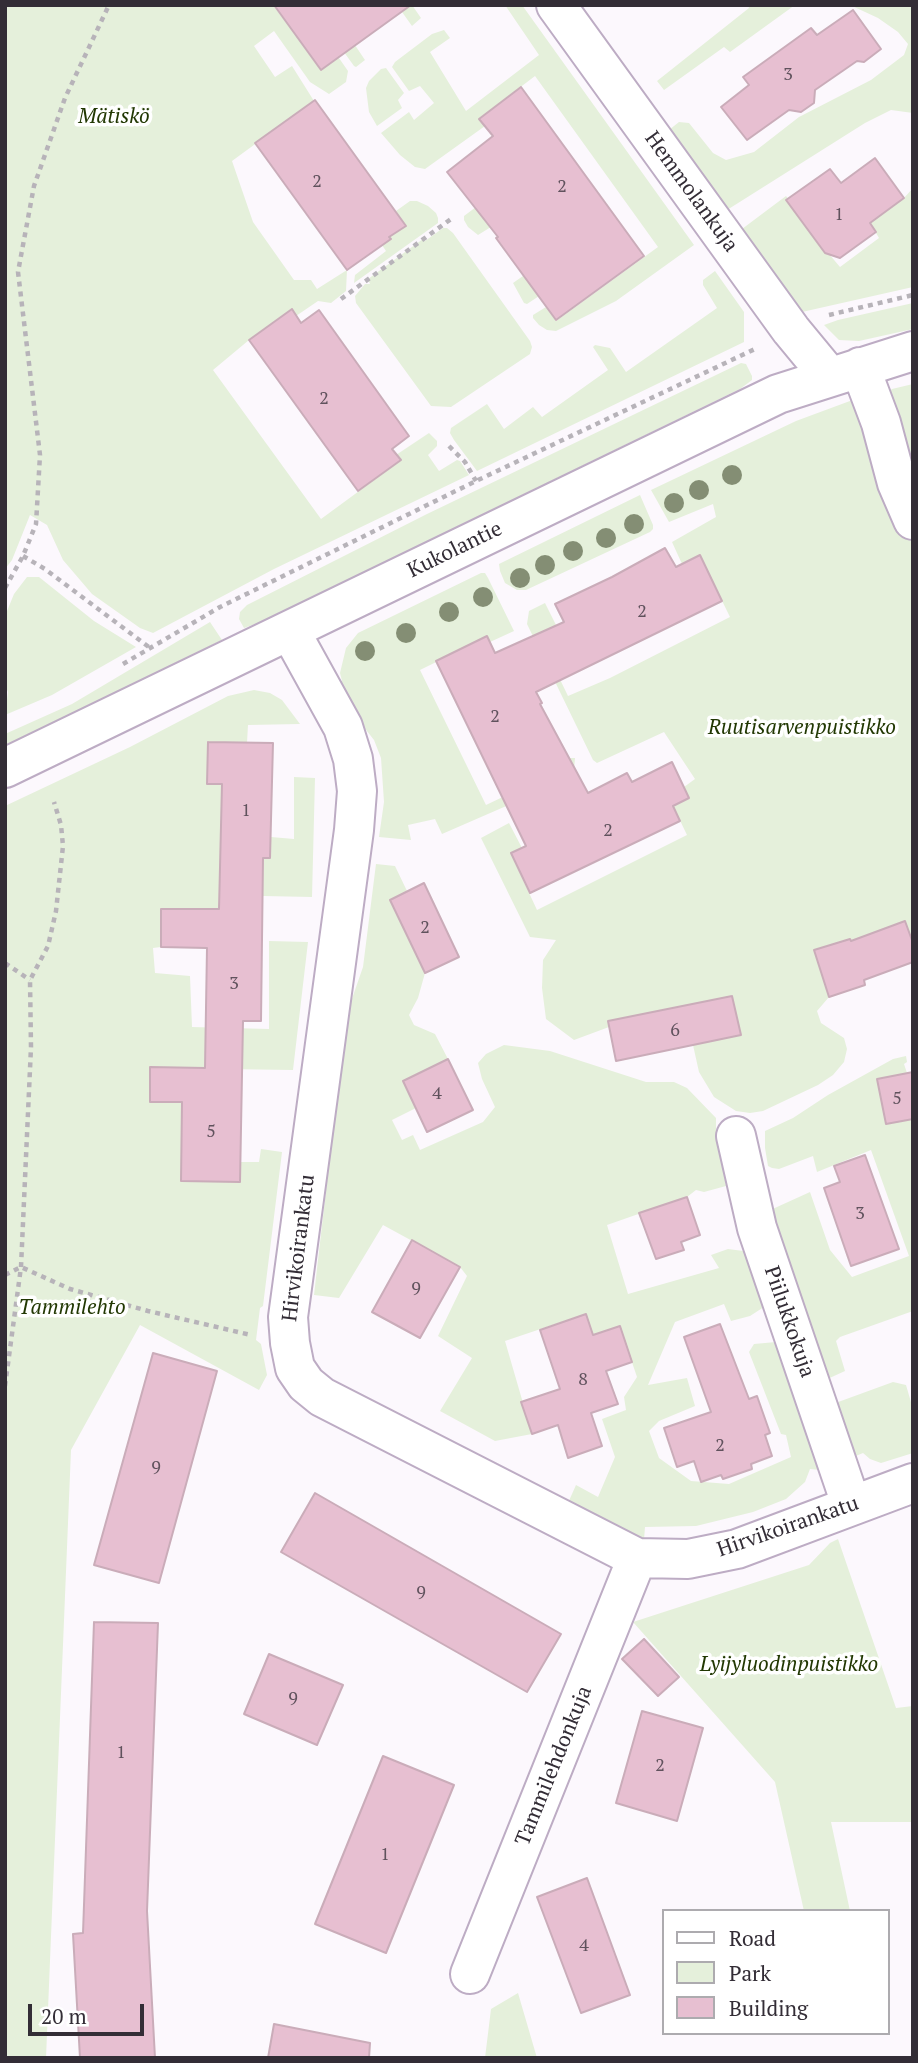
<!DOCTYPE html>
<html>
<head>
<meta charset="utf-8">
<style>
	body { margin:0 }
	#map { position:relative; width:918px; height:2063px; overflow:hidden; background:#fcf8fd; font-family:"PT Serif",serif }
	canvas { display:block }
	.frame { position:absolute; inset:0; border:7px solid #332d36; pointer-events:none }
	.legend { position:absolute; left:662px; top:1909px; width:228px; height:126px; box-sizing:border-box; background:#fff; border:2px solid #adabaf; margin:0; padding:9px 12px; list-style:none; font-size:21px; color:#332d36 }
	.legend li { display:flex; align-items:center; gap:14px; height:35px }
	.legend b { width:35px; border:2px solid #adabaf }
	.scale { position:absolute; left:28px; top:2004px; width:116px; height:32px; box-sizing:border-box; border:4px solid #332d36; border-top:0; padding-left:9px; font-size:21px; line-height:24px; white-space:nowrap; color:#332d36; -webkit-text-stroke:5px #fff; paint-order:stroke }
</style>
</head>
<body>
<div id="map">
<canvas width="918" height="2063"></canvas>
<div class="frame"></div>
<ul class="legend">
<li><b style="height:9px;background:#fff"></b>Road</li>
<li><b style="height:19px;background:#e5f0db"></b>Park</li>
<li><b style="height:19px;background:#e7bfd1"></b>Building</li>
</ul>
<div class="scale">20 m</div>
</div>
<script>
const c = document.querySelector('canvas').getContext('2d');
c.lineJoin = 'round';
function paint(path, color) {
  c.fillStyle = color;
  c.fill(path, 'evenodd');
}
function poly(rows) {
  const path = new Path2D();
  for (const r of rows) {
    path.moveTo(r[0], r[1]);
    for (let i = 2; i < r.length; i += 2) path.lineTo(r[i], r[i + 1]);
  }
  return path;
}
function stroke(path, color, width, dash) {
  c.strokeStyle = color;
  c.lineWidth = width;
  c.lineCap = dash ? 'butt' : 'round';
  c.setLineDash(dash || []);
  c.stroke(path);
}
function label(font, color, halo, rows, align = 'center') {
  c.font = font + ' "PT Serif",serif';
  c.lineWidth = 7;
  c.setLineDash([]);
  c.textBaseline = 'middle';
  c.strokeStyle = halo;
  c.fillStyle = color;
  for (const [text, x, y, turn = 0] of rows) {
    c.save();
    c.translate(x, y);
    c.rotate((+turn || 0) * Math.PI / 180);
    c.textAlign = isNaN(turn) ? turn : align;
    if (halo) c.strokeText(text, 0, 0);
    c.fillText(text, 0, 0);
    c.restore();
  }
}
const green = poly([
	[5,5,273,5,285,21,306,7,308,53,321,70,332,48,348,71,346,82,329,94,310,82,274,31,254,46,275,77,292,66,314,101,232,161,253,222,294,280,311,280,317,289,347,270,346,291,331,303,318,301,296,316,249,340,213,370,321,519,400,461,396,455,429,433,437,441,437,446,428,455,439,471,457,460,460,461,469,475,274,569,153,633,140,628,92,594,63,560,47,525,30,515,12,560,5,569],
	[310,5,328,5,365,60,356,67,354,66],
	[397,5,412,5,421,18,412,26],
	[505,5,522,5,694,245,616,301,556,331,547,330,539,325,533,318,533,315,546,307,556,321,658,247,535,76,480,118,485,126,425,169,415,167,400,155,381,133,409,112,414,120,434,103,420,86,409,91,392,67,395,62,432,34,444,30,450,38,430,52,466,111,539,55],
	[748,5,795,5,730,52,724,47,664,90,657,81,749,8],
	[850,5,913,5,913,113,891,110,865,123,727,210,669,130,679,122,689,123,713,153,726,160,754,152,799,117,871,80,904,55,908,44,898,32,878,18],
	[386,68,404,93,398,100,402,108,377,126,369,112,366,88,369,81,381,69],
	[520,174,499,222,478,235,468,227,464,220,464,216],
	[913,188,913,287,802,312,742,229,786,196,816,235,814,239,825,253,829,254,840,267,879,238,870,223,904,198],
	[410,201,417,201,428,206,436,213,438,218,438,223,354,283,355,275,386,251,382,245,391,239,389,236,405,226,396,211],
	[443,228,447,228,453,233,530,341,532,347,530,354,451,407,431,406,356,303,355,296,365,284,370,284,368,279,423,239,425,241],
	[570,243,586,265,527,304,524,303,513,283],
	[715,271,744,312,744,342,477,471,454,440,450,433,451,428,487,404,504,429,533,407,542,417,608,370,593,347,595,345,610,348,626,372,717,308,703,285,703,280],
	[913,303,913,329,859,341,839,340,824,325,838,320],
	[741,363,746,364,752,376,752,380,740,389,261,622,244,628,239,619,240,612,247,605,427,514],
	[913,384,913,499,884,395,892,389],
	[858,398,897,517,913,544,913,943,854,951,850,939,814,950,829,997,817,1011,821,1023,844,1038,847,1049,844,1062,833,1075,818,1085,763,1111,750,1113,736,1111,714,1097,699,1072,693,1045,741,1035,732,996,614,1020,608,1022,609,1027,574,1040,546,1019,542,988,543,960,556,940,530,937,481,838,509,823,522,848,511,854,537,910,687,835,673,806,689,798,684,787,695,779,664,732,597,763,593,760,527,624,529,611,545,603,556,625,538,634,568,696,610,678,730,617,700,556,682,564,672,542,716,517,713,504,669,522,651,490,796,421],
	[640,495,653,525,653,529,650,532,526,590,517,590,505,583,500,571,499,564,501,563],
	[481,573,485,573,488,578,514,631,490,642,487,637,420,670,486,805,553,773,551,766,570,758,575,758,574,770,566,780,442,834,435,819,408,825,411,840,379,837,384,802,381,758,374,740,331,685,342,681,340,673,346,648,358,633],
	[27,577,39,577,94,621,136,647,52,695,5,715,8,692,5,685,5,616,14,594],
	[210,622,222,640,5,746,5,734,72,704],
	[254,690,270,693,282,700,300,724,248,725,247,743,208,742,207,784,222,784,220,857,270,858,271,837,294,839,294,777,315,778,312,897,263,896,262,910,162,909,161,947,153,948,155,973,190,976,192,1027,269,1029,269,941,308,942,293,1070,150,1068,150,1101,182,1102,181,1181,240,1182,241,1162,259,1162,261,1149,282,1152,263,1306,260,1308,256,1340,261,1344,267,1375,259,1390,140,1325,71,1450,46,2058,5,2058,5,806,130,747,228,696],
	[376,864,395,866,407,891,390,900,425,973,418,998,409,1015,414,1025,435,1034,448,1059,403,1081,416,1108,392,1120,402,1140,413,1135,420,1150,483,1122,495,1107,482,1079,478,1063,486,1054,504,1045,550,1051,646,1082,674,1082,687,1088,716,1118,716,1131,726,1186,704,1192,696,1190,687,1197,607,1225,628,1294,719,1268,711,1255,728,1249,751,1252,767,1305,750,1316,731,1321,724,1304,675,1322,648,1385,687,1378,695,1406,659,1421,649,1431,659,1458,691,1481,729,1484,791,1457,786,1435,781,1434,749,1352,754,1344,776,1342,820,1470,810,1469,805,1482,786,1499,753,1512,696,1526,645,1527,644,1540,568,1503,576,1485,598,1497,615,1457,602,1419,626,1410,624,1397,637,1377,620,1327,593,1335,585,1314,505,1341,532,1434,495,1441,440,1411,472,1358,438,1336,467,1276,460,1267,383,1225,339,1298,314,1295,346,1016,363,967],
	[906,1056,907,1062,904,1064,907,1073,877,1080,886,1124,913,1119,913,1311,840,1337,836,1341,845,1371,823,1381,766,1212,810,1192,830,1250,852,1277,909,1256,871,1150,817,1172,813,1156,779,1169,772,1168,768,1166,765,1148,765,1131,793,1118,828,1095,893,1059],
	[893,1382,906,1385,913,1409,913,1453,881,1463,870,1459,863,1453,851,1458,830,1405],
	[838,1539,896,1708,913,1706,913,1822,831,1822,850,1911,804,1911,775,1782,633,1622,809,1565,830,1543],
	[518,1993,537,2058,485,2058,491,2009]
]);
const building = poly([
	[274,5,411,5,321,70,274,5],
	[853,10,881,49,864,62,857,61,815,90,814,103,801,112,789,110,747,140,721,107,749,85,743,77,811,28,817,35,853,10],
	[521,87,644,256,556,320,496,238,498,237,447,172,493,136,479,119,521,87],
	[315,100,406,226,389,237,391,239,347,270,255,143,315,100],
	[875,158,904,198,870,223,876,232,840,258,825,253,786,200,830,169,841,183,875,158],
	[292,309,301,323,319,310,409,436,392,449,401,460,358,491,249,340,292,309],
	[665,548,676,567,700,555,722,601,536,692,542,703,540,704,588,793,627,773,632,782,672,762,689,798,673,806,680,821,530,893,511,853,526,846,436,661,487,636,495,653,564,622,555,604,612,577,665,548],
	[208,742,273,743,270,858,263,858,261,1021,243,1021,240,1182,181,1181,182,1102,150,1102,150,1067,205,1068,207,948,161,947,161,909,219,909,222,784,207,784,208,742],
	[424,883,459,957,425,973,390,900,424,883],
	[905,921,913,943,913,962,864,980,865,985,829,997,814,950,850,939,851,941,905,921],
	[732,996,741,1035,616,1061,608,1021,732,996],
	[448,1059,473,1110,427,1132,403,1081,448,1059],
	[913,1072,913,1119,886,1124,877,1079,913,1072],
	[865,1155,899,1249,851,1266,824,1188,840,1182,834,1166,865,1155],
	[687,1197,700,1235,681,1242,684,1250,656,1259,639,1213,687,1197],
	[412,1240,460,1267,420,1338,372,1312,412,1240],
	[586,1314,593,1335,620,1326,632,1362,606,1371,618,1404,591,1413,602,1446,568,1458,558,1425,532,1434,521,1402,560,1389,540,1330,586,1314],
	[720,1324,749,1399,757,1396,770,1433,765,1435,772,1456,751,1464,752,1469,723,1479,721,1475,701,1482,694,1461,677,1467,664,1428,711,1412,684,1337,720,1324],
	[153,1353,217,1371,159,1583,94,1565,153,1353],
	[315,1493,561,1634,527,1692,281,1552,315,1493],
	[94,1622,158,1623,147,1911,155,2058,80,2058,73,1934,83,1933,94,1622],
	[644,1639,679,1677,658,1696,622,1659,644,1639],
	[269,1654,343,1685,317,1745,244,1714,269,1654],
	[642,1711,703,1728,677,1821,616,1803,642,1711],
	[383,1756,454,1785,386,1953,315,1924,383,1756],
	[587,1878,630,1995,581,2013,537,1897,587,1878],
	[274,2024,370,2043,369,2058,268,2058,274,2024]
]);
const path = poly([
	[341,299,451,219],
	[829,315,913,295],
	[449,446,465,462,476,481],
	[23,556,45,569,150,648],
	[5,588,23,556,36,524,40,455,18,272,34,186,65,98,109,5],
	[123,664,220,607,476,481,757,348],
	[5,963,30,980],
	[5,1275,21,1267,70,1289,148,1311,251,1335],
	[5,1386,21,1267,31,1047,30,980,48,946,56,911,63,846,61,825,54,802]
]);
const minor = poly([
	[556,5,791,330,829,376],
	[860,367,881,423,897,483,913,520],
	[290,631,343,727,353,759,357,791,354,830,288,1317,290,1343,295,1368,306,1384,322,1397,637,1558,688,1559,737,1549,913,1483],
	[5,768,778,394,913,351],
	[736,1136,757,1228,851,1504],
	[470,1974,637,1558]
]);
const trees = [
	[732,475],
	[699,490],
	[674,503],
	[634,524],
	[606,538],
	[573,551],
	[545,565],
	[520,578],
	[483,597],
	[449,612],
	[406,633],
	[365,651]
];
const numberNames = [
	["3",788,75],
	["2",317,182],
	["2",562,187],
	["1",839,215],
	["2",324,399],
	["2",642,612],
	["2",495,717],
	["1",246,811],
	["2",608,831],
	["2",425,928],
	["3",234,984],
	["6",675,1031],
	["4",437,1094],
	["5",897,1099],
	["5",211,1132],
	["3",860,1214],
	["9",416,1289],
	["8",583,1380],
	["2",720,1446],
	["9",156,1468],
	["9",421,1593],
	["9",293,1699],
	["1",121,1753],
	["2",660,1766],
	["1",385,1855],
	["4",584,1946]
];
const parkNames = [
	["Mätiskö",114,117],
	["Ruutisarvenpuistikko",802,728],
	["Tammilehto",72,1308],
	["Lyijyluodinpuistikko",789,1665]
];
const streetNames = [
	["Hemmolankuja",691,192,54],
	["Kukolantie",455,550,-26],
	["Hirvikoirankatu",299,1248,-83],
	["Piilukkokuja",789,1322,71],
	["Hirvikoirankatu",788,1527,-19],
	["Tammilehdonkuja",554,1766,-68]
];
paint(green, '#e5f0db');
paint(building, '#e7bfd1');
stroke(building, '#caacb9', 2);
stroke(minor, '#bdacc4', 42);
stroke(path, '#b7b3b9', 4.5, [5, 5]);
stroke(minor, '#fff', 38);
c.fillStyle = '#848e74';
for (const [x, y] of trees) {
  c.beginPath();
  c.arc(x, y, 10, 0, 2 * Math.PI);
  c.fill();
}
label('18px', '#60525d', null, numberNames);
label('italic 21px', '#223803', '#fff', parkNames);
label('21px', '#332d36', '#fff', streetNames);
</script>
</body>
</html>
